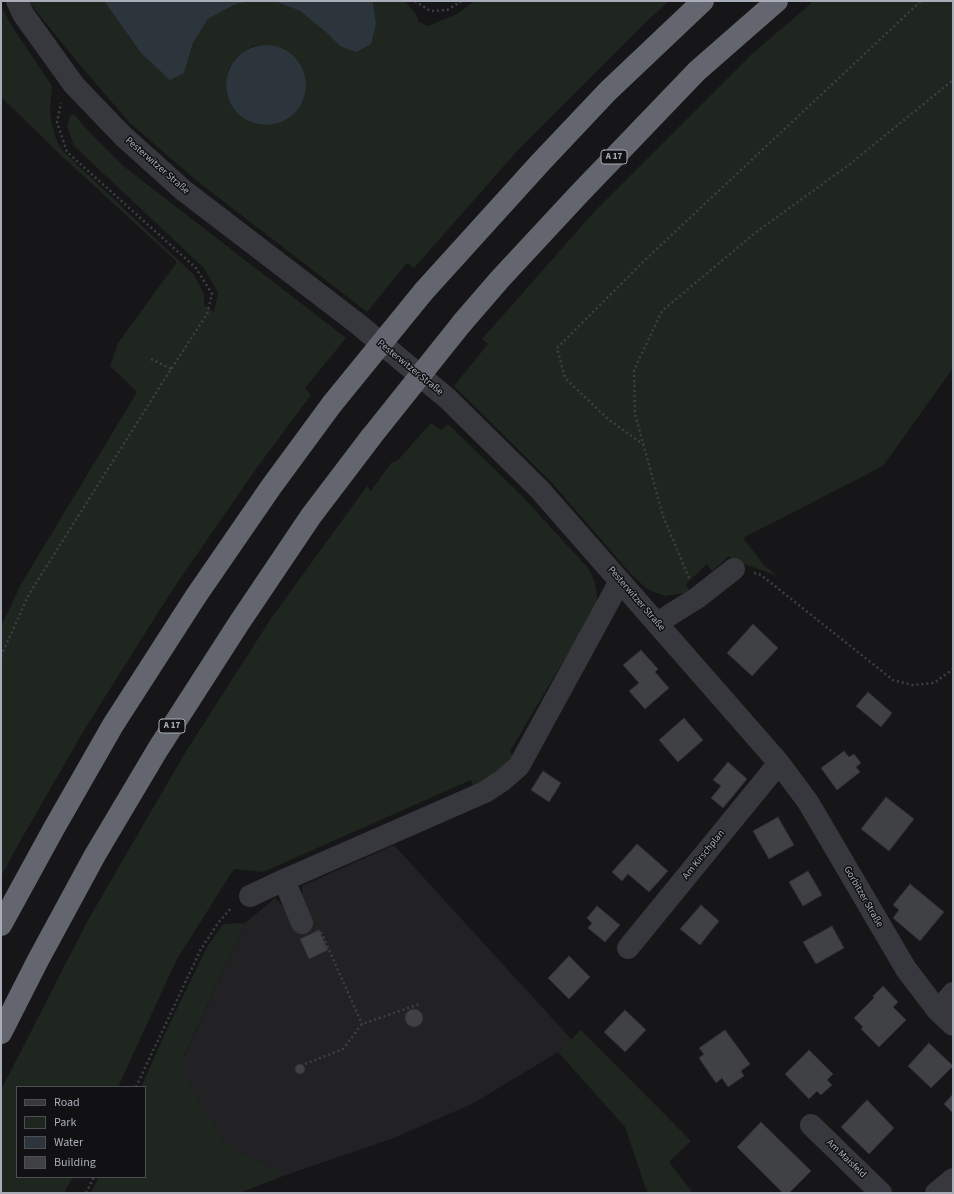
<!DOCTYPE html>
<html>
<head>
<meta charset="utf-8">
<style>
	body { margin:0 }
	#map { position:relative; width:954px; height:1194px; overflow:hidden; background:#161618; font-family:"Source Sans 3",sans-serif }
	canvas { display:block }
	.frame { position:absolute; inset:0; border:2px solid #a8adb8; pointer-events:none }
	.legend { position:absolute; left:16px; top:1086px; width:130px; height:92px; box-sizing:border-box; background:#111113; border:1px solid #4d4f55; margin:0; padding:5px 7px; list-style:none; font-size:12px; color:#a8adb8 }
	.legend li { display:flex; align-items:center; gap:8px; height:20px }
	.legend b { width:20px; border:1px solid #4d4f55 }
</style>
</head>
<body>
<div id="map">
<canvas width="954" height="1194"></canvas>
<div class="frame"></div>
<ul class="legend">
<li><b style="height:5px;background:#37383d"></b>Road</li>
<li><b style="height:11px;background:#1e261f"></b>Park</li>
<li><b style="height:11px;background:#2c353c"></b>Water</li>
<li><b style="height:11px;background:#404145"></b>Building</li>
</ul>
</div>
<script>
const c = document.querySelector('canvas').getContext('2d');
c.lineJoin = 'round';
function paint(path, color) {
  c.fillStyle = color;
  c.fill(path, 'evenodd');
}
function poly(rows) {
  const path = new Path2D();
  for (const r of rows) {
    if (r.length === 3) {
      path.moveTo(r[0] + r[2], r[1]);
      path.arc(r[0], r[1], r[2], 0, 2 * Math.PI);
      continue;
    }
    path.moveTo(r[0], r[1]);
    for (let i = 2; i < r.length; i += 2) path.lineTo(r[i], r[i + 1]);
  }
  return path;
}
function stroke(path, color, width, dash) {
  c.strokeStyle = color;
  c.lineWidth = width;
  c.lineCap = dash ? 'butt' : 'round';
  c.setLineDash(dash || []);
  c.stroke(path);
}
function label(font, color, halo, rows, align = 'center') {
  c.font = font + ' "Source Sans 3",sans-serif';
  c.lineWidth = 3;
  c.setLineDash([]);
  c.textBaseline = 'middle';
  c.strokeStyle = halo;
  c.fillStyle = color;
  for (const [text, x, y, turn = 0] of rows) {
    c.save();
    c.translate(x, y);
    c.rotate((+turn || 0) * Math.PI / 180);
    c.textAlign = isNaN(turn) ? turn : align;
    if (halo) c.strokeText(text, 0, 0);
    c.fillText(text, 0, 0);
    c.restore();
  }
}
const built = poly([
	[394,845,572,1040,558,1052,472,1104,391,1139,283,1176,224,1142,184,1075,184,1057,245,923,275,898,291,914,303,908,302,886]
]);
const green = poly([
	[28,1,104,1,141,53,184,73,193,43,208,19,236,4,251,1,274,1,300,11,328,34,340,46,376,24,373,1,405,1,416,14,419,22,428,26,457,14,475,1,669,1,646,22,519,149,414,268,407,263,367,312,197,181,130,123,79,64],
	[267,45,299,62,304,73,306,86,304,98,297,109,277,123,265,125,252,123,233,107,227,96,226,83,228,71,234,60,243,52,254,46],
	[814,1,953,1,953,368,883,466,743,538,764,565,777,576,750,566,734,562,729,556,712,571,707,564,686,584,689,591,685,593,665,596,647,589,630,573,553,484,454,386,488,344,482,339,595,211,754,52],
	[1,5,11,25,52,86,50,112,52,125,58,144,64,152,194,275,204,294,204,305,214,312,218,293,204,268,74,146,67,126,70,116,74,114,82,124,122,165,346,338,305,388,311,395,256,469,173,589,86,727,15,850,1,877,1,627,20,586,137,392,110,366,118,343,177,262,64,158,2,98],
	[431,423,441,430,448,424,522,496,589,569,595,583,597,595,596,606,510,751,514,759,474,788,471,780,263,872,234,869,177,959,118,1087,17,1087,17,1177,73,1177,64,1193,1,1193,1,1090,88,920,185,753,272,617,367,486,371,491,391,463,398,460],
	[245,923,184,1056,184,1075,224,1142,283,1176,240,1193,91,1193,99,1177,145,1177,145,1087,141,1087,166,1031,207,947,223,924],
	[581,1030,691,1141,669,1162,693,1193,648,1193,645,1186,625,1127,558,1052]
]);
const water = poly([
	[104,1,251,1,236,4,208,19,193,43,184,73,170,80,141,53],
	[274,1,373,1,376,24,371,44,356,52,340,46,328,34,300,11],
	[266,85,40]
]);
const building = poly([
	[753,624,778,648,752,676,727,653,753,624],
	[641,650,658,669,655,672,669,688,645,709,629,691,639,683,623,665,641,650],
	[868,692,892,713,881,727,856,706,868,692],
	[684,718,703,740,678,762,659,740,684,718],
	[844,751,849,757,854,754,861,763,856,767,860,772,837,790,821,768,844,751],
	[728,762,747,779,723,808,711,798,721,786,713,780,728,762],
	[543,771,561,783,549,802,531,790,543,771],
	[886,797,914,819,889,851,861,829,886,797],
	[778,817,794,845,769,859,753,831,778,817],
	[637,844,668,871,649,892,628,874,622,881,612,872,637,844],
	[808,871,822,895,803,906,789,882,808,871],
	[910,884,944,912,920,941,893,918,899,910,893,905,910,884],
	[701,905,719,921,700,945,680,929,701,905],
	[597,906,620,925,605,942,588,928,592,923,587,918,597,906],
	[832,926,844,948,816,964,803,942,832,926],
	[319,930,328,950,309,959,300,939,319,930],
	[569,956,590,977,569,999,548,978,569,956],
	[883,986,898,1002,893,1007,906,1020,879,1047,861,1029,863,1027,854,1018,874,998,873,996,883,986],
	[414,1018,9],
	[625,1010,646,1030,625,1052,604,1032,625,1010],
	[725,1030,750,1064,741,1071,744,1076,728,1087,722,1078,716,1083,699,1058,704,1054,699,1048,725,1030],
	[929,1043,953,1066,931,1088,908,1066,929,1043],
	[809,1050,833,1074,827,1080,832,1085,821,1095,817,1091,809,1099,785,1074,809,1050],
	[300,1069,5],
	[953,1094,953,1113,944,1104,953,1094],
	[867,1100,894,1128,869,1154,841,1127,867,1100],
	[761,1122,811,1171,789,1193,783,1193,737,1147,761,1122]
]);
const path = poly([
	[415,1,430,11,447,10,462,1],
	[151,359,171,369],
	[644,445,608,419,565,378,557,348,645,260,921,1],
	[754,573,761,575,893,680,912,685,934,683,953,669],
	[689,578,663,516,635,414,634,370,662,311,755,233,850,164,953,80],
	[1,656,29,594,166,377,207,314,212,294,196,268,67,152,57,122,61,103],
	[321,932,362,1024],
	[305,1064,343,1049,362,1024,420,1004],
	[136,1087,201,949,218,923,232,907],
	[86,1193,94,1177]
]);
const minor = poly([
	[17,1,23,14,74,85,123,136,183,190,358,324,448,399,540,490,779,763,808,802,906,969,938,1011,953,1025],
	[657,623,697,598,734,569],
	[284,880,302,923],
	[250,896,284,880,485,792,503,780,519,766,620,581],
	[628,948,779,763],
	[938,1011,953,993],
	[811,1125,881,1193],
	[936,1193,953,1179]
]);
const highway = poly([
	[424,291,540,163,608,91,703,1],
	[462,323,500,279,579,194,697,71,777,1],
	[1,925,53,830,113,725,196,596,271,487,332,404],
	[1,1033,37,962,95,855,158,749,239,623,311,516,371,437]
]);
const highwayBridge = poly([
	[332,404,424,291],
	[371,437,462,323]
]);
const shields = [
	[614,157,26],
	[172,726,26]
];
const shieldNames = [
	["A 17",614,157],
	["A 17",172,726]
];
const streetNames = [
	["Pesterwitzer Straße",157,166,41],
	["Pesterwitzer Straße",410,368,39],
	["Pesterwitzer Straße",636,599,49],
	["Am Kirschplan",704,855,-51],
	["Gorbitzer Straße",863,897,60],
	["Am Maisfeld",846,1159,44]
];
paint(built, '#222225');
paint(green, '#1e261f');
paint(water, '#2c353c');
paint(building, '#404145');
stroke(building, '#303034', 1);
stroke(path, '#3d3f44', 2.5, [2, 3]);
stroke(minor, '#37383d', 22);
stroke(highway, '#63666e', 22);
stroke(highwayBridge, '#63666e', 22);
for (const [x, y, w] of shields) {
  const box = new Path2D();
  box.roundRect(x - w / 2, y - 7, w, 14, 3);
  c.fillStyle = '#111113';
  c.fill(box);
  stroke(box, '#a8adb8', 1);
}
label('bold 9px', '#a8adb8', null, shieldNames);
label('10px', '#a8adb8', '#111113', streetNames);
</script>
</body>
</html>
